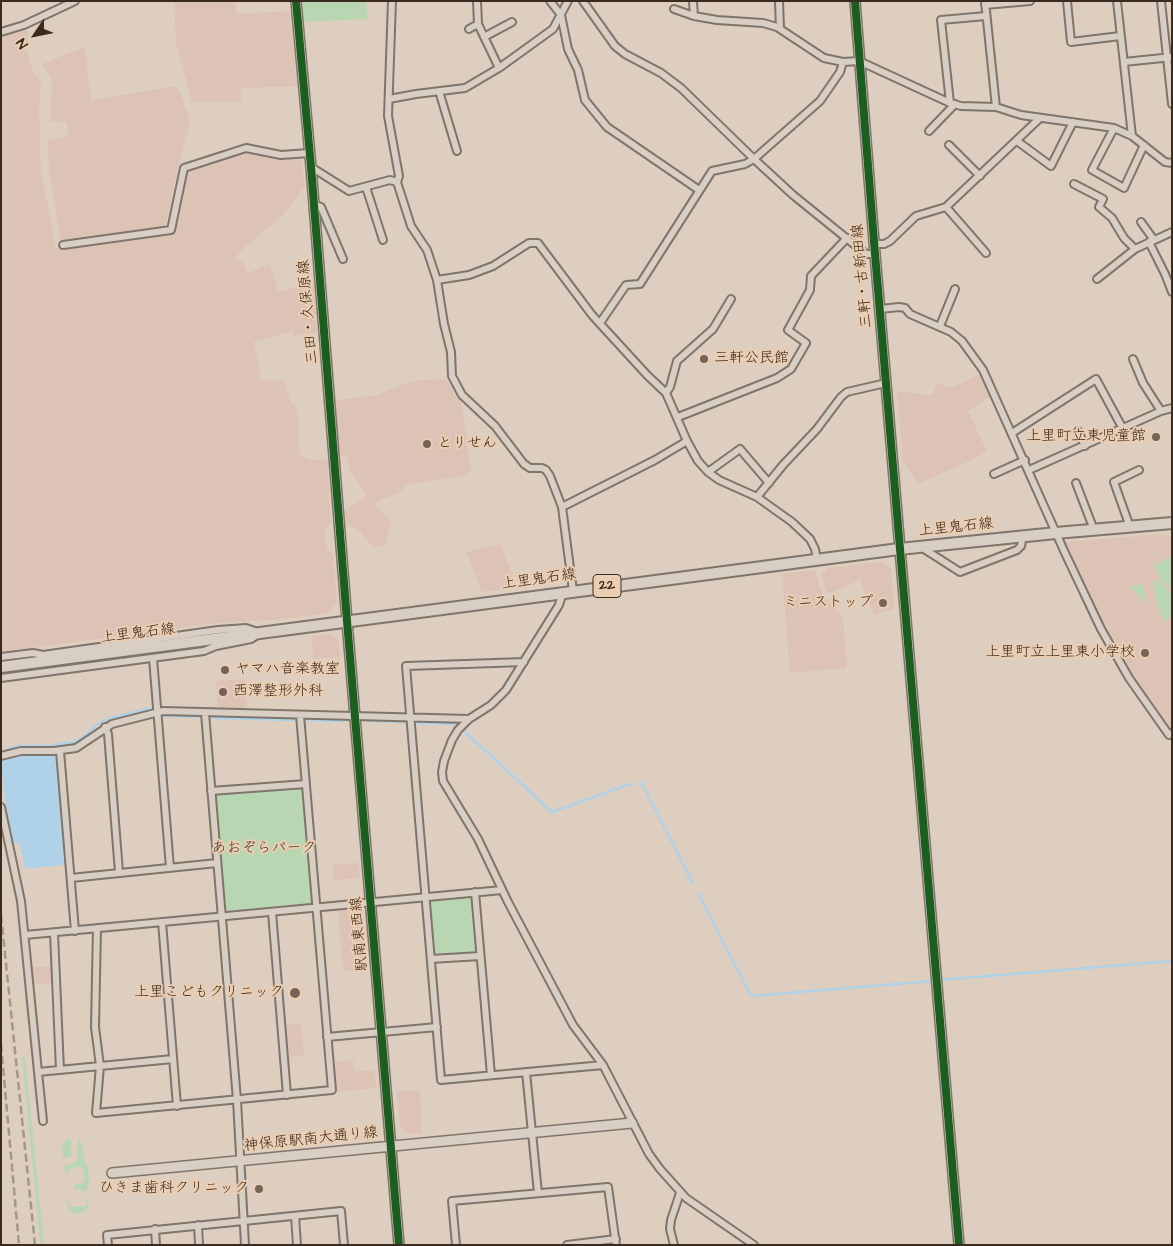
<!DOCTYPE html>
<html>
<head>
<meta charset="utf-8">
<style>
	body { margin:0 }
	#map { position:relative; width:1173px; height:1246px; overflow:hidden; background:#decebf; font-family:"Architects Daughter",sans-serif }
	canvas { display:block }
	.frame { position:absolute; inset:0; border:2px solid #3b2a1e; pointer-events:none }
	.north { position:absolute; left:10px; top:10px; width:50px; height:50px; -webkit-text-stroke:4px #ebceb2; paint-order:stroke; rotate:236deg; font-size:14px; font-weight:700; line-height:20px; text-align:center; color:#3b2a1e }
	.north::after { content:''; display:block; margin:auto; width:18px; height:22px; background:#3b2a1e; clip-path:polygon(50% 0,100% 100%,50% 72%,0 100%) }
</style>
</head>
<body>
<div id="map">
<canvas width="1173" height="1246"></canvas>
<div class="frame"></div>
<div class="north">N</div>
</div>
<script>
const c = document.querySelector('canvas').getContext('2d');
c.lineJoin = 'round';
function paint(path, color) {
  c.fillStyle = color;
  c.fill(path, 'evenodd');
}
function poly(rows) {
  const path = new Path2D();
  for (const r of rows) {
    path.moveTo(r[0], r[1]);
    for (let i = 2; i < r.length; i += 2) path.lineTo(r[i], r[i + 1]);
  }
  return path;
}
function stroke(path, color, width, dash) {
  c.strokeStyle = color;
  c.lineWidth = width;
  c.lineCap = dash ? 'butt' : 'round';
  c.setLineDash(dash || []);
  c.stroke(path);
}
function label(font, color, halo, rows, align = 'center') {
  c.font = font + ' "Architects Daughter","Klee One",sans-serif';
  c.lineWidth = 4;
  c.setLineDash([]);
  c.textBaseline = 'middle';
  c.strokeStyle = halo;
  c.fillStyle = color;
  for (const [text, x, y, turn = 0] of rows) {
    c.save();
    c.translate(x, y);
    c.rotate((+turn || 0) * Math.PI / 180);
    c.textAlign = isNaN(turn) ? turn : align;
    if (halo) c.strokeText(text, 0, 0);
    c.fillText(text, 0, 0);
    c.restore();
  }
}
const built = poly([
	[174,1,235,1,236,14,290,11,297,86,241,88,242,102,192,102,176,44],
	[25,30,28,32,28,47,26,48,34,74,39,78,41,82,39,111,41,170,56,248,172,233,186,170,244,152,277,158,298,158,302,162,305,186,282,216,242,250,235,258,240,262,242,259,248,273,270,264,279,292,314,282,317,333,294,336,292,331,254,342,261,380,284,381,291,404,295,405,299,419,298,441,300,455,312,460,327,459,331,524,325,529,327,551,333,554,337,603,328,613,275,620,217,623,1,652,1,37],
	[85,47,91,100,176,86,180,93,189,118,189,126,180,159,166,225,162,228,64,242,61,241,49,169,48,141,68,136,67,122,50,121,52,79,42,64],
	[982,373,991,396,968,411,987,451,978,457,918,484,903,461,897,391,929,395,933,394,938,382,947,387,953,387],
	[447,379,461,402,471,471,460,477,407,484,401,492,374,503,391,521,385,545,373,547,359,530,345,523,344,511,367,496,349,468,347,455,340,456,335,402,338,400,377,395,401,385,421,380],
	[1165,534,1166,536,1172,536,1171,730,1169,729,1132,676,1106,629,1064,542],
	[501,544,517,588,482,592,466,552],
	[882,562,891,569,894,609,874,615,860,580,828,594,826,590,821,573,826,572,826,568],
	[815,570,820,588,824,597,843,616,847,668,790,673,782,574],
	[330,634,339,641,340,657,313,659,312,636],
	[245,679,247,710,218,709,216,681],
	[358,863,360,878,334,880,333,865],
	[360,908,362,911,367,969,343,971,338,910],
	[32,967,53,967,54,983,33,984],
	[301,1023,304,1056,288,1057,285,1024],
	[353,1060,355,1071,374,1070,376,1088,336,1092,333,1062],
	[420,1090,422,1133,408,1134,400,1126,397,1091]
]);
const green = poly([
	[303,1,366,1,368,19,304,22],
	[1172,555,1172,590,1160,579,1154,566],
	[1158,580,1172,594,1172,616,1166,621,1160,614,1153,582],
	[1142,584,1143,585,1147,604,1130,587],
	[300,788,303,790,312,900,310,903,227,911,225,908,215,797,218,795],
	[469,896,472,898,476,951,474,953,436,957,434,954,429,902,431,900],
	[22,1057,25,1057,44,1243,40,1243],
	[67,1139,70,1139,72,1154,70,1157,63,1158,62,1144],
	[78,1139,82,1143,84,1160,88,1168,89,1182,87,1191,85,1192,81,1189,74,1189,74,1184,83,1183,85,1181,83,1169,81,1167,71,1168,68,1172,65,1172,64,1165,73,1164,78,1159],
	[88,1198,88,1207,84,1212,74,1214,69,1210,67,1201,69,1201,70,1207,87,1206,86,1199]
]);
const water = poly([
	[21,756,54,756,57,758,64,865,25,869,19,842,13,843,5,801,1,763,3,761]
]);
const stream = poly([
	[165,716,199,717],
	[212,718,294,720],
	[307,720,343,721],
	[369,721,405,722],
	[417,723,455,724],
	[464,731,552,812,630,784],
	[8,749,20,746,51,746,73,742,81,739,98,724,108,719,149,708],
	[640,784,642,783,693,884],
	[698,893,751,996,934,981],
	[939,980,1172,961]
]);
const street = poly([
	[392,1,388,116,399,176,397,182,411,226,427,250,437,280,444,324,451,352,452,376,462,395,495,426,524,464,530,468,542,468,546,470,550,476,562,507,573,591],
	[477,1,478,24,499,68],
	[550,1,561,15,568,49,578,70,585,100,607,127,699,190],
	[583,1,615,46,625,54,661,73,681,88,754,159,793,195,866,254,875,254],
	[693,1,694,16],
	[779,1,780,29],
	[985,1,996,107],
	[1067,1,1071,42,1120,36],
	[1117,1,1132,136],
	[1161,1,1172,104],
	[985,5,1030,1],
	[674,9,694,16,717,20,763,23,777,27,824,58,843,62,859,61,950,103,961,106,996,107,1021,115,1114,128,1132,136,1165,162,1172,163],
	[469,29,478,24],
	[1,32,24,25,75,1],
	[484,37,512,22],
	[1124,62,1172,57],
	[439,91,457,151],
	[389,99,416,94,465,88,499,68,553,29,568,1],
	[950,103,941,20,986,16],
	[1114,128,1092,170,1124,188,1144,145],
	[929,131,955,104],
	[1017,141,1051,166,1073,122],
	[949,145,980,176],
	[311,167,349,191,390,180,397,182],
	[1074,184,1103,199,1099,207,1112,218,1124,238,1135,249],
	[366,187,383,240],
	[314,204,321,207,343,259],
	[946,207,986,253],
	[1141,222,1154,240],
	[1149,242,1165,274,1172,292],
	[874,244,884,244,890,241,916,216,946,207,1040,118],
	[63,245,171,230,184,168,246,148,281,155,309,153],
	[1097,279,1135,249,1172,232],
	[437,280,469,275,493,266,529,243,538,243,592,315,647,375,666,393,687,441,698,461,708,472,719,480,757,497,792,522,810,539,815,549,817,560],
	[880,309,899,307,905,308,910,314,951,332,962,341,983,370,1065,553,1101,629,1129,678,1169,735,1172,733],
	[600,323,626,285,640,284,712,171,745,164,754,159,820,101,840,72,843,62],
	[940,326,955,289],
	[1133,359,1143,383,1161,411],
	[666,393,670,387,677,361,713,329,731,299],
	[678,417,777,378,791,369,806,343,788,330,810,290,811,276,847,238],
	[1078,431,1085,446],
	[1012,433,1096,379,1123,429],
	[1029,470,1161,411,1172,408],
	[708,472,740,449,769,483],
	[994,474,1025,460],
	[1076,483,1094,530],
	[757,497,783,465,817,429,841,397,847,392,886,383],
	[562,507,655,460,687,441],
	[1130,527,1114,482,1139,470],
	[921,547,960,572,1017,550,1021,546,1023,536],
	[563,592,559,605,506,690,491,705,469,719,458,730,452,740,444,761,442,772,443,781,478,839,508,902,573,1025,603,1065,649,1154,660,1169,686,1198,754,1245],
	[1,657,33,653,43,655,218,630,246,628,258,632],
	[153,658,170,868],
	[524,662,406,666,441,1080,603,1065],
	[1,678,204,651,216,646,251,639,257,635],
	[205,713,237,1100,245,1245],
	[105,727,108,734,119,872],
	[60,751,75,931],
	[1,756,21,751,54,751,76,748,112,724,163,711,469,719],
	[211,791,306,784],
	[1,807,21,901,38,1072,173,1059],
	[71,878,217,863],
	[475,892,491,1075],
	[272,912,287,1095],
	[162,922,177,1106],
	[97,928,95,1027,100,1066,96,1113,332,1090,300,715],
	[54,933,60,1070],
	[25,935,502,890],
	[431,959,480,956],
	[327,1037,437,1027],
	[38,1072,43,1121],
	[526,1072,538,1193],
	[295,1216,297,1245],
	[198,1225,199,1245],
	[155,1229,156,1245],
	[108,1245,107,1235,341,1211,344,1245],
	[456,1245,452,1201,608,1187,616,1245],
	[567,1245,616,1239],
	[674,1245,670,1229,671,1220,680,1193]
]);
const secondary = poly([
	[296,1,311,167,347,621,399,1245],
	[855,1,875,254,959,1245],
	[112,1173,632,1123]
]);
const primary = poly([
	[1,667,899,549,1056,533,1172,523]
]);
const rail = poly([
	[1,915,35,1245],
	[1,1044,19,1245]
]);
const cycleway = poly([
	[296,1,311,167,347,621,399,1245],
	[855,1,875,254,959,1245]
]);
const markers = [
	[704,359,5,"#746356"],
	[1156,437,5,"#746356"],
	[427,444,5,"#746356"],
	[883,603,5,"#746356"],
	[1145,653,5,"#746356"],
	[225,670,5,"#746356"],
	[223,692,5,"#746356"],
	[295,993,6,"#746356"],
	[259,1189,5,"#746356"]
];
const shields = [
	[607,586,28]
];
const shieldNames = [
	["22",607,586]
];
const streetNames = [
	["三軒・古新田線",863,276,-95],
	["三田・久保原線",309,312,-95],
	["上里鬼石線",956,528,-6],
	["上里鬼石線",539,580,-8],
	["上里鬼石線",138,634,-7],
	["駅南東西線",360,934,-95],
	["神保原駅南大通り線",311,1140,-6]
];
const poiNames = [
	["三軒公民館",714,359,"left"],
	["上里町立東児童館",1146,437],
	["とりせん",437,444,"left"],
	["ミニストップ",873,603],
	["上里町立上里東小学校",1135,653],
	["ヤマハ音楽教室",235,670,"left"],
	["西澤整形外科",233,692,"left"],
	["上里こどもクリニック",284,993],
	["ひきま歯科クリニック",249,1189]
];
const parkNames = [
	["あおぞらパーク",264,849]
];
paint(built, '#ddc3b6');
paint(green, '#b9d6b2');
paint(water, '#b0d2e9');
stroke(stream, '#b0d2e9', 2.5);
stroke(street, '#7f756b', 10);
stroke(secondary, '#7f756b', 12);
stroke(primary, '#7f756b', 14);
stroke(street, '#d9cec4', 6);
stroke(secondary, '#d9cec4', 9);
stroke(primary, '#d9cec4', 10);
stroke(rail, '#a1978f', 2.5, [8, 4]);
stroke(cycleway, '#1b5e20', 8);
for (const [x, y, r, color] of markers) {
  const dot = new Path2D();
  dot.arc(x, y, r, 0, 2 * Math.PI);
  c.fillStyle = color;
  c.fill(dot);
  stroke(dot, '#ebceb2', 2);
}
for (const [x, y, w] of shields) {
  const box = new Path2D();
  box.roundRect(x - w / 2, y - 11.5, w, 23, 4);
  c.fillStyle = '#ebceb2';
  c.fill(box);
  stroke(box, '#3b2a1e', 1);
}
label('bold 14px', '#3b2a1e', null, shieldNames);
label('15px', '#3b2a1e', '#ebceb2', streetNames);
label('15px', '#3b2a1e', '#ebceb2', poiNames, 'right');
label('15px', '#443c2c', '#ebceb2', parkNames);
</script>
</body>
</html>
